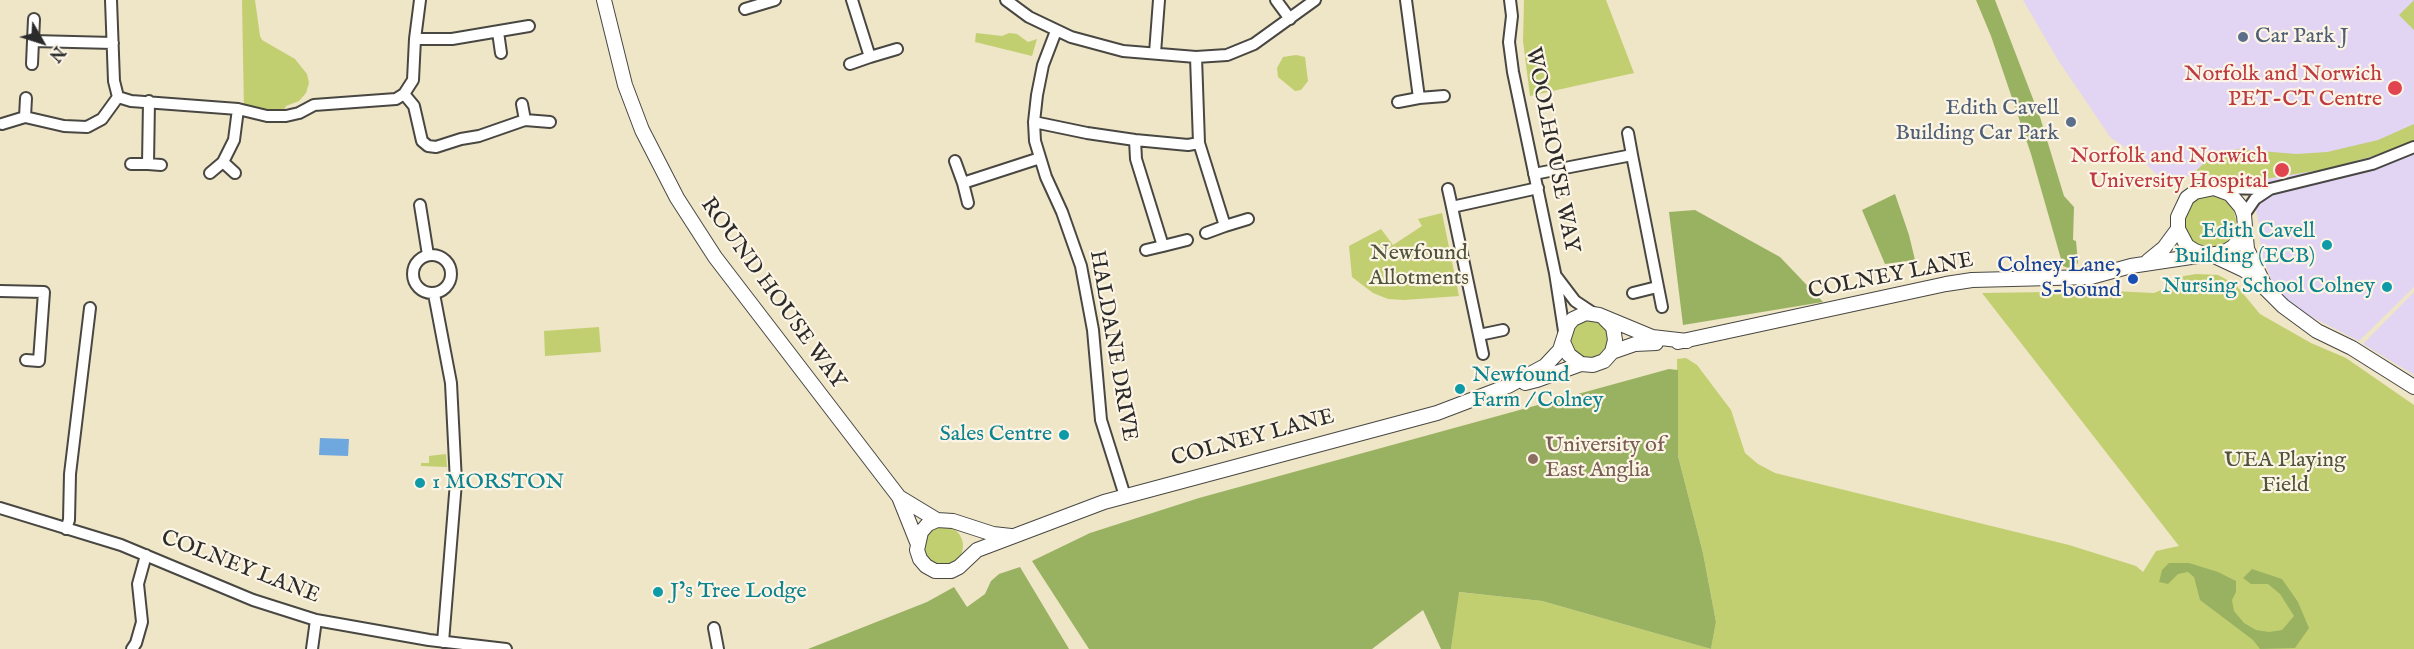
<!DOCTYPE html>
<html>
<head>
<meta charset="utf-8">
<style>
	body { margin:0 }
	#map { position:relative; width:2414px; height:649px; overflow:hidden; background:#efe5c7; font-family:"IM FELL English",serif }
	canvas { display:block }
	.north { position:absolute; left:12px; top:12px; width:60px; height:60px; -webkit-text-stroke:4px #fcf5e5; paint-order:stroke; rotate:129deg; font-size:16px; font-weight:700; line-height:24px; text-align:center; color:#2b2b2b }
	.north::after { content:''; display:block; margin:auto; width:21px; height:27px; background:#2b2b2b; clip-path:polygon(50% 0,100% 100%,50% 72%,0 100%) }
</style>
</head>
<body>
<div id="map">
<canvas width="2414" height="649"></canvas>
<div class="north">N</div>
</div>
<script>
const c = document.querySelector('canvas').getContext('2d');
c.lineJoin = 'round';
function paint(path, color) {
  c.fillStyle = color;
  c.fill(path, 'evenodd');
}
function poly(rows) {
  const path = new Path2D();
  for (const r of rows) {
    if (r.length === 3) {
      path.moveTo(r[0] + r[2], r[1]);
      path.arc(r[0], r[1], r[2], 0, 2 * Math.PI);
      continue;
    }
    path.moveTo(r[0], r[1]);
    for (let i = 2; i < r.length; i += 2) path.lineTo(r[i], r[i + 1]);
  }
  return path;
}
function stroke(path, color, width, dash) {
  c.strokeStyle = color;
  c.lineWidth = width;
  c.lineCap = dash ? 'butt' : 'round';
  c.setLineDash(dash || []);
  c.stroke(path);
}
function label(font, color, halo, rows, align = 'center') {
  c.font = font + ' "IM FELL English",serif';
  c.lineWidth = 4.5;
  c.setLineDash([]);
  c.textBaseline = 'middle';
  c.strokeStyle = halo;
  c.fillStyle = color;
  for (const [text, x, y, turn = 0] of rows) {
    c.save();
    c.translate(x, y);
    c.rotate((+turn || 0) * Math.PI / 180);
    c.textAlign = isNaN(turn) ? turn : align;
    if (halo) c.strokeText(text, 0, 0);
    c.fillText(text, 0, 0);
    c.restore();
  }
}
const built = poly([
	[2023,0,2414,0,2414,287,2359,341,2308,315,2285,298,2271,279,2261,252,2258,219,2254,203,2249,193,2230,178,2198,173,2172,182,2159,177,2137,155,2111,138,2058,60],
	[2414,292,2414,375,2363,344]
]);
const green = poly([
	[242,0,255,0,260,36,262,40,295,59,307,74,309,83,306,93,299,101,286,106,284,111,244,112],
	[1524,0,1606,0,1634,73,1530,96,1523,41],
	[2414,0,2414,30,2399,15],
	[976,33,1002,36,1009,33,1017,34,1028,42,1037,39,1032,56,975,42],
	[1296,55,1305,57,1308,81,1301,90,1295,91,1278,77,1277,68,1283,57],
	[2414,124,2414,140,2388,152,2326,169,2253,181,2194,173,2207,160,2237,149,2296,154,2327,152,2378,140],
	[2210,222,26],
	[1442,213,1459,296,1404,300,1388,299,1373,293,1352,277,1349,246,1381,229,1393,245,1422,226,1418,219],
	[2196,274,2218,275,2235,284,2260,314,2311,343,2346,358,2414,405,2414,649,1451,649,1458,592,1542,601,1711,649,1716,622,1703,553,1678,456,1677,359,1686,358,1697,365,1731,410,1745,453,1758,464,1775,473,2069,545,2136,566,2143,572,2156,551,2179,546,1982,293,2112,291,2154,293,2166,288,2178,277],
	[1589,339,19],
	[599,327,601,352,545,356,544,331],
	[446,454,447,467,421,466,421,463,429,463,429,456],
	[943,546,20]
]);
const forest = poly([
	[1976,0,1995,0,2040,117,2064,196,2074,207,2073,240,2076,241,2078,263,2071,269,2063,266,2031,154,1991,36],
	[1895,194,1909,235,1915,260,1885,264,1862,210],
	[1695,210,1780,257,1823,302,1683,325,1669,212],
	[1669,369,1678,370,1678,456,1703,553,1716,622,1711,649,1542,601,1459,592,1451,649,1441,649,1423,610,1372,649,1089,649,1032,561,1090,533,1199,498],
	[2169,563,2189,563,2218,572,2236,581,2236,592,2232,600,2234,611,2244,623,2256,630,2269,632,2282,630,2294,616,2280,594,2268,584,2251,584,2243,578,2252,569,2282,579,2298,602,2309,628,2295,648,2260,649,2253,640,2200,600,2194,577,2188,572,2178,574,2168,584,2159,582,2162,570],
	[1020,567,1069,649,808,649,927,602,954,587,967,607,985,594,991,581,999,574]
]);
const water = poly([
	[320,438,349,439,348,456,319,455]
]);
const minor = poly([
	[111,0,114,81,118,97,131,101,238,109,267,116,286,116,299,113,314,105,396,99,404,94,413,80,415,39,420,0],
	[852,0,870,57,897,49],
	[1006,0,1029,17,1071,37,1123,51,1196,57,1227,55,1254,44,1315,0],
	[1276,0,1290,19],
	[1406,0,1419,98,1444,96],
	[1510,0,1512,16,1509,42,1513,72,1555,273,1564,331],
	[745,9,775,0],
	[1056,31,1043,65,1037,95,1034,122,1035,141,1046,177,1062,212,1081,266,1093,330,1101,420,1125,496],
	[498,32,501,53],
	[415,39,452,39,529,26],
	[33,41,34,19],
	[1155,53,1159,0],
	[32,64,33,41,113,43],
	[850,64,870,57],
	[404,94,414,106,422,141,428,146,436,147,461,139,479,136,525,120,550,122],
	[149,101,148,164,161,165],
	[1398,102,1419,98],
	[522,104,525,120],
	[25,117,26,98],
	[1034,122,1087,133,1135,140,1188,145,1199,143,1196,57],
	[2,124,25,117,64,126,87,127,102,119,118,97],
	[1628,133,1632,155],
	[1135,140,1136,159,1163,246,1146,250],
	[1199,143,1225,226,1206,233],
	[955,161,963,183],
	[223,162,235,173],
	[131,164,148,164],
	[210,173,223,162,234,140,238,109],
	[1534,174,1632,155,1662,307],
	[2220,188,2267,189],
	[1448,189,1452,207,1538,188],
	[968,203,963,183,1040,158],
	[420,205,428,255],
	[1452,207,1483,354],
	[2244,215,2255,199,2270,189,2372,164,2414,147],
	[1225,226,1248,219],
	[1163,246,1187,240],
	[432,274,19],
	[1556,276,1575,301,1593,313],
	[0,291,44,292,39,361,26,360],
	[1633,293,1657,287],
	[434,294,451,383,456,482,443,642],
	[1479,335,1503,330],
	[0,508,121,545,253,600,316,620,429,640,506,649],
	[66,529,69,520,70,474,90,308],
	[714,628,718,649],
	[132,649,136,643,142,622,138,584,146,555],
	[312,649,316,620]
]);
const tertiary = poly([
	[604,0,625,85,642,130,677,198,715,257,899,497,917,542],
	[2244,227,2241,238,2233,247,2223,253,2207,255,2195,251,2187,246,2178,229,2178,217,2187,198,2195,192,2214,188,2230,194,2241,207,2244,215,2247,249,2266,288],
	[2212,255,2244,270,2254,277,2283,306,2317,331,2352,348,2414,387],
	[2148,261,2164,248,2178,229],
	[1563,342,1569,355,1581,364,1593,365,1604,361,1612,352,1615,340,1613,327,1605,319],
	[1678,342,1946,284,1972,280,2091,277,2131,266,2204,255],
	[1612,352,1635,344,1656,343],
	[1525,383,1537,380,1581,364],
	[899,497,937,520],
	[1011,536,993,534,953,521,937,520,928,524,921,532,917,550,920,559,926,566,935,571,951,571,959,567,977,550,1104,502,1437,413,1508,386,1545,366,1560,350,1568,325,1573,319,1586,313,1599,315,1652,337,1687,341]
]);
const markers = [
	[2243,37,6,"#5c6f8a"],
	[2395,88,8,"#e0444e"],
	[2071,122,6,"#5c6f8a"],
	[2282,170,8,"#e0444e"],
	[2327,245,6,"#0f9aa8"],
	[2133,279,6,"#1a4fb4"],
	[2387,287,6,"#0f9aa8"],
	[1460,389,6,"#0f9aa8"],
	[1064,435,6,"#0f9aa8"],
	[1533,459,6,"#8d6e63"],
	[420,483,6,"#0f9aa8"],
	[658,592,6,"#0f9aa8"]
];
const serviceNames = [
	["Car Park J",2255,37],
	["Edith Cavell",2059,109,"right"],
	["Building Car Park",2059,134,"right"]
];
const healthNames = [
	["Norfolk and Norwich",2382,75],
	["PET-CT Centre",2382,100],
	["Norfolk and Norwich",2268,157],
	["University Hospital",2268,182]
];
const streetNames = [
	["WOOLHOUSE WAY",1551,150,79],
	["COLNEY LANE",1891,277,-11],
	["ROUND HOUSE WAY",772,294,54],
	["HALDANE DRIVE",1112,346,80],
	["COLNEY LANE",1253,439,-15],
	["COLNEY LANE",240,568,21]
];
const cultureNames = [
	["Edith Cavell",2315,232],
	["Building (ECB)",2315,257],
	["Nursing School Colney",2375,287],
	["Newfound",1472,376,"left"],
	["Farm / Colney",1472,401,"left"],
	["Sales Centre",1052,435],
	["1 MORSTON",432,483,"left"],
	["J’s Tree Lodge",670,592,"left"]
];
const parkNames = [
	["Newfound",1419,254],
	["Allotments",1419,279],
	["UEA Playing",2285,461],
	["Field",2285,486]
];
const transitNames = [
	["Colney Lane,",2121,266],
	["S-bound",2121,291]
];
const educationNames = [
	["University of",1545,446],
	["East Anglia",1545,471]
];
paint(built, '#e2d4f3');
paint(green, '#c2cf70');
paint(forest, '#99b262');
paint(water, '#6fa8df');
stroke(minor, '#484742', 14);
stroke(tertiary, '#484742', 16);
stroke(minor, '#fff', 10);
stroke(tertiary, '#fff', 14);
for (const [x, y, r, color] of markers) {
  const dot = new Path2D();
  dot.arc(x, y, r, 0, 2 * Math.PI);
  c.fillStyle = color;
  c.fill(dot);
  stroke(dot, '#fcf5e5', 2);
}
label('22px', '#4e5e75', '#fcf5e5', serviceNames, 'left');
label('22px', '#be3a42', '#fcf5e5', healthNames, 'right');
label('22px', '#2b2b2b', '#fcf5e5', streetNames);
label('22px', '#0d838f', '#fcf5e5', cultureNames, 'right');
label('22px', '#51543c', '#fcf5e5', parkNames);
label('22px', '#164399', '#fcf5e5', transitNames, 'right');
label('22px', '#785e54', '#fcf5e5', educationNames, 'left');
</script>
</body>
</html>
